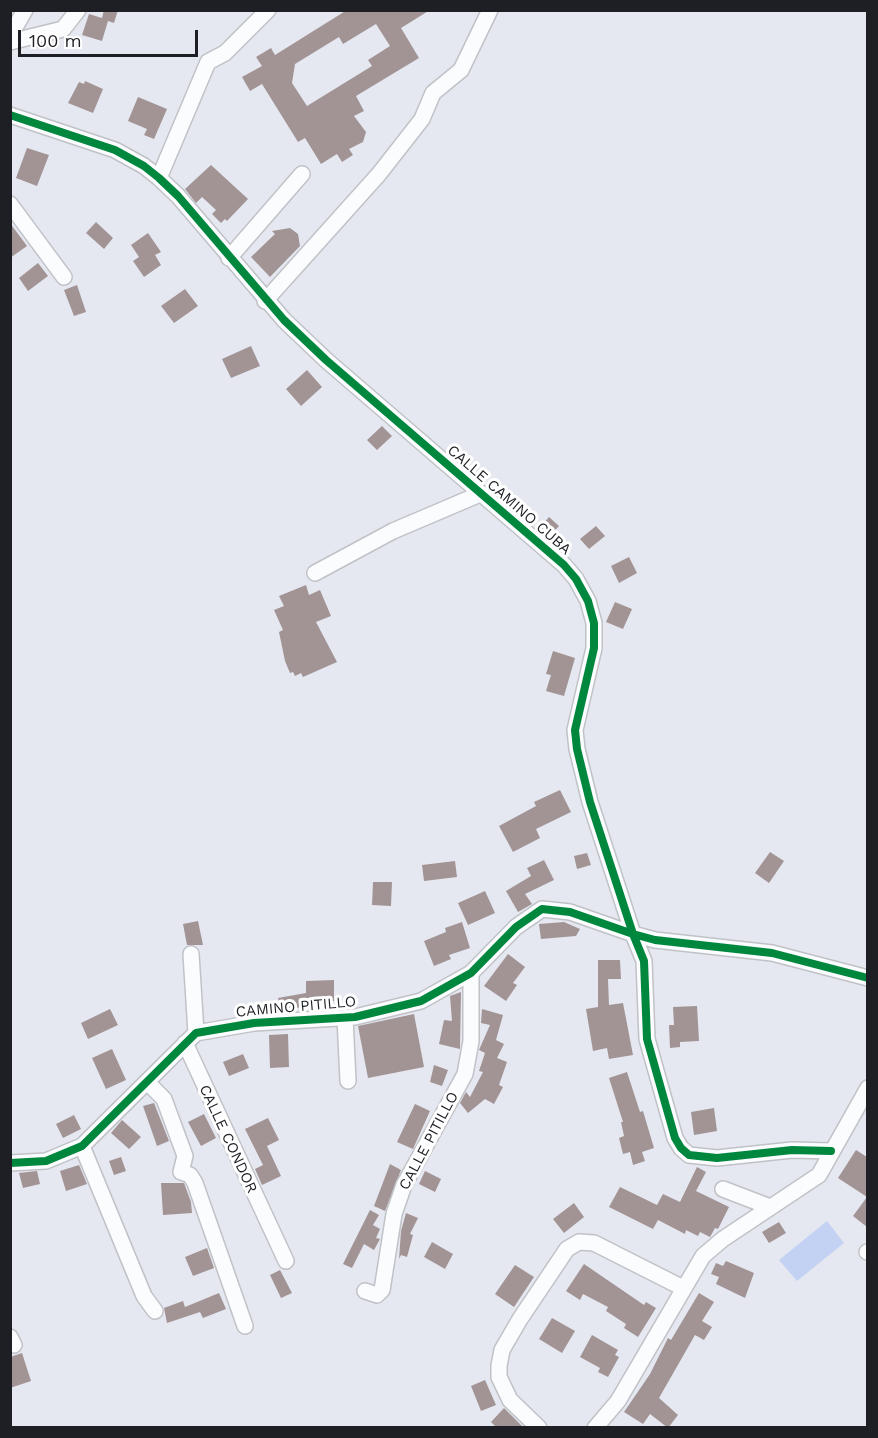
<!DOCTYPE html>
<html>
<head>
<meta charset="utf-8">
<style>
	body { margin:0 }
	#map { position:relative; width:878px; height:1438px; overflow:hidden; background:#e5e8f0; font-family:"Work Sans",sans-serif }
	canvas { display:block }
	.frame { position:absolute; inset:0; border:12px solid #1d1f24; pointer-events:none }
	.scale { position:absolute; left:18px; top:30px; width:180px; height:27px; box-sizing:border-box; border:3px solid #1d1f24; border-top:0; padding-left:8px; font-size:18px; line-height:21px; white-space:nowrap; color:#1d1f24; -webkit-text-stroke:4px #fff; paint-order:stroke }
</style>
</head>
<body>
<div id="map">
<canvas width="878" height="1438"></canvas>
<div class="frame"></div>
<div class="scale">100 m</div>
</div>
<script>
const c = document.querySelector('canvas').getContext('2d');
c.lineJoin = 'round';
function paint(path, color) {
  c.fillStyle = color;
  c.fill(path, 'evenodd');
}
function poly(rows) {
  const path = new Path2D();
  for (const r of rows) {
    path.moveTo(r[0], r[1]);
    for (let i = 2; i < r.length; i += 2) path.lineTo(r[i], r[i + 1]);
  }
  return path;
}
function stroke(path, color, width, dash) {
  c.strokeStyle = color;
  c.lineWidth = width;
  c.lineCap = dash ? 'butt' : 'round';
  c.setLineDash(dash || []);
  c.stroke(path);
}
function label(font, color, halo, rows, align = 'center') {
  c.font = font + ' "Work Sans",sans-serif';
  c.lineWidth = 6;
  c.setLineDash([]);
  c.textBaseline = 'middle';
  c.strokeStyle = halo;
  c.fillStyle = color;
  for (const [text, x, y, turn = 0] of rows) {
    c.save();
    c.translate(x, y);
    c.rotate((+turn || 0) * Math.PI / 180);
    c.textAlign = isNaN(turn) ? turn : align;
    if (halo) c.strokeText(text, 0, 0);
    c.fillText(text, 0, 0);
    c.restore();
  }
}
const green = poly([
	[827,1221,844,1243,797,1281,779,1260]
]);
const building = poly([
	[104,10,118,10,114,23,108,21,102,41,82,35,89,14,102,18],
	[347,10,430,10,401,28,419,58,356,96,364,111,354,116,366,132,363,142,349,149,353,155,342,162,337,154,321,164,305,138,298,142,262,84,250,91,242,77,262,66,256,57,271,48,275,55],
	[376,24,390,46,368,60,372,66,307,106,292,83,295,64,339,37,343,44],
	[85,81,103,89,93,113,68,103,79,82,84,84],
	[138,97,167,109,154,139,144,135,147,129,128,121],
	[27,148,49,155,37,186,16,178],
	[211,165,248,199,227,221,225,219,221,223,212,214,216,210,202,197,196,203,185,189],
	[96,222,113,238,104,249,86,233],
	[10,223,27,246,10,258],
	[290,228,298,234,300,246,270,277,251,257,275,234,272,231],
	[148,233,161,252,155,255,161,265,144,277,133,261,139,257,131,245],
	[38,263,48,276,28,291,19,278],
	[77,285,86,312,74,316,64,290],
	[185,289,198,306,174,323,161,306],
	[251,346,260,366,231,378,222,359],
	[307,370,322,387,301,406,286,389],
	[382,426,392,436,377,450,367,440],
	[549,517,559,526,548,538,538,530],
	[596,526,605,536,589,549,580,539],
	[629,557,637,573,619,583,611,566],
	[306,585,309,595,320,590,331,616,316,622,337,662,303,677,301,673,295,676,293,672,290,673,285,661,279,632,283,630,274,610,284,606,279,596],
	[615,602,632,609,623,629,606,622],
	[553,651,575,658,564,696,546,691,551,675,546,674],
	[560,790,571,812,536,829,540,838,513,852,499,826,536,806,534,802],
	[770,852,784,861,769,883,755,873],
	[587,853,591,865,577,869,574,856],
	[544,860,554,880,525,894,532,904,518,912,506,891,531,876,527,868],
	[455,861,457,877,424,881,422,865],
	[373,882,392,882,391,906,372,905],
	[485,891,495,913,468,925,458,903],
	[198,921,203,945,187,945,183,924],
	[462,922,470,948,449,955,451,959,434,966,424,941,446,932,445,928],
	[564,922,580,929,576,936,541,939,539,924],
	[508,954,525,967,513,983,517,985,506,1001,484,986],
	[598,960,620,960,621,979,608,979,609,1005,623,1003,633,1055,609,1059,607,1048,593,1051,586,1009,598,1007],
	[334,980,334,1001,301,1001,302,1007,281,1011,278,998,306,993,306,981],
	[461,992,460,1049,439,1044,444,1020,452,1021,450,996],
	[697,1006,699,1041,680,1042,680,1047,670,1048,669,1025,674,1025,673,1007],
	[110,1009,118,1025,88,1039,81,1023],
	[482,1009,503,1015,496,1040,504,1044,497,1058,507,1062,499,1085,503,1087,494,1104,485,1099,468,1113,460,1103,466,1092,470,1097,483,1072,479,1071,485,1053,479,1050,490,1025,481,1023],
	[414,1014,424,1067,368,1078,358,1026],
	[288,1034,289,1067,270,1068,269,1035],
	[112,1049,126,1080,106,1089,92,1058],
	[243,1054,249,1068,229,1076,223,1062],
	[434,1065,448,1070,442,1086,430,1082],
	[627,1072,640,1112,643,1111,654,1148,642,1152,645,1161,633,1165,630,1152,623,1154,619,1138,624,1136,621,1122,623,1122,609,1078],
	[154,1103,169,1141,157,1146,143,1106],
	[415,1104,430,1111,413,1149,397,1142],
	[714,1108,717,1131,694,1135,691,1112],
	[204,1114,216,1138,201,1146,188,1122],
	[74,1115,81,1129,63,1138,56,1124],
	[268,1118,279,1140,267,1146,281,1176,262,1185,255,1169,263,1165,245,1129],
	[122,1120,141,1137,129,1149,111,1133],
	[856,1150,867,1157,867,1227,853,1216,867,1197,838,1178],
	[121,1157,126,1171,114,1175,109,1161],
	[390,1164,401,1170,385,1211,374,1206],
	[79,1165,87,1184,66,1191,60,1171],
	[697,1167,706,1172,696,1191,729,1207,718,1229,715,1228,710,1237,700,1232,698,1236,686,1230,685,1234,658,1220,653,1229,609,1207,620,1187,657,1205,663,1194,680,1202],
	[37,1171,40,1184,23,1188,19,1173],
	[425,1171,441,1179,435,1192,419,1184],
	[161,1183,184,1183,191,1202,192,1213,163,1215],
	[574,1203,584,1217,564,1233,553,1219],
	[370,1210,379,1215,373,1225,380,1229,376,1238,380,1239,374,1250,364,1244,352,1268,343,1264],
	[406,1213,418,1218,410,1234,413,1235,407,1257,401,1255,399,1259,401,1231],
	[779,1222,786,1233,769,1243,762,1232],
	[432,1242,453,1254,445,1269,424,1257],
	[207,1248,214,1268,193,1276,185,1257],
	[726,1261,754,1273,745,1298,716,1284,719,1277,711,1274,716,1263,723,1266],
	[584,1264,644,1305,646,1302,656,1308,638,1337,624,1328,626,1324,606,1311,608,1307,583,1294,580,1300,566,1291],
	[515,1265,534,1277,514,1307,495,1294],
	[280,1270,292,1293,281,1298,270,1275],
	[219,1293,226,1309,203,1318,200,1312,167,1323,164,1308,183,1301,185,1307],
	[699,1293,714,1302,702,1321,712,1327,704,1340,695,1335,659,1398,678,1415,668,1428,650,1414,643,1424,624,1412,650,1374,668,1338,671,1340],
	[552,1318,575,1331,562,1353,539,1339],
	[592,1335,618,1350,615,1355,619,1357,608,1377,598,1372,600,1368,580,1357],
	[22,1353,31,1381,10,1388,10,1357],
	[485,1380,496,1405,481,1411,471,1386],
	[504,1408,524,1428,497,1428,491,1422]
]);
const minor = poly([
	[10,36,25,10],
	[10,42,63,29,78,10],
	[10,115,115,150,144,166,159,178,178,196,284,320,326,360,564,565,576,579,588,601,594,623,594,648,575,730,577,749,590,802,633,934,655,940,772,953,868,978],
	[159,178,208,62,225,53,268,10],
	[10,204,64,277],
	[229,258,302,174],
	[265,301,379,174,422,119,433,93,461,70,490,10],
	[315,573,393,531,480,494],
	[191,954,196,1033],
	[345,1018,348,1081],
	[185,1043,286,1261],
	[147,1082,164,1099,185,1156,181,1172,190,1175,195,1183,245,1326],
	[82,1146,144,1296,155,1311],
	[10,1163,46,1161,82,1146,196,1033,254,1023,355,1017,421,1001,471,973,516,927,542,909,570,912,633,934,644,961,647,1039,675,1138,681,1148,689,1155,717,1158,792,1150,831,1151],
	[723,1189,770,1207],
	[867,1252,868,1252],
	[365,1291,377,1295,382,1290,394,1214,404,1185,465,1074,471,1041,471,973],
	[10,1337,14,1345],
	[539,1428,510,1400,499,1377,499,1366,502,1350,520,1319,567,1249,579,1242,594,1243,683,1288],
	[595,1428,618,1401,703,1256,723,1239,819,1175,868,1088]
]);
const cycleway = poly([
	[10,115,115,150,144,166,159,178,178,196,284,320,326,360,564,565,576,579,588,601,594,623,594,648,575,730,577,749,590,802,633,934,655,940,772,953,868,978],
	[10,1163,46,1161,82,1146,196,1033,254,1023,355,1017,421,1001,471,973,516,927,542,909,570,912,633,934,644,961,647,1039,675,1138,681,1148,689,1155,717,1158,792,1150,831,1151]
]);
const streetNames = [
	["CALLE CAMINO CUBA",509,500,41],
	["CAMINO PITILLO",296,1007,-5],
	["CALLE CONDOR",228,1139,65],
	["CALLE PITILLO",429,1141,-62]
];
paint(green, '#c3d1f3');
paint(building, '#a29495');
stroke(minor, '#c0c2c7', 18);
stroke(minor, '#fbfcfd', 15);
stroke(cycleway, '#00873e', 8);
label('15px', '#1d1f24', '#fff', streetNames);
</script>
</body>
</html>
